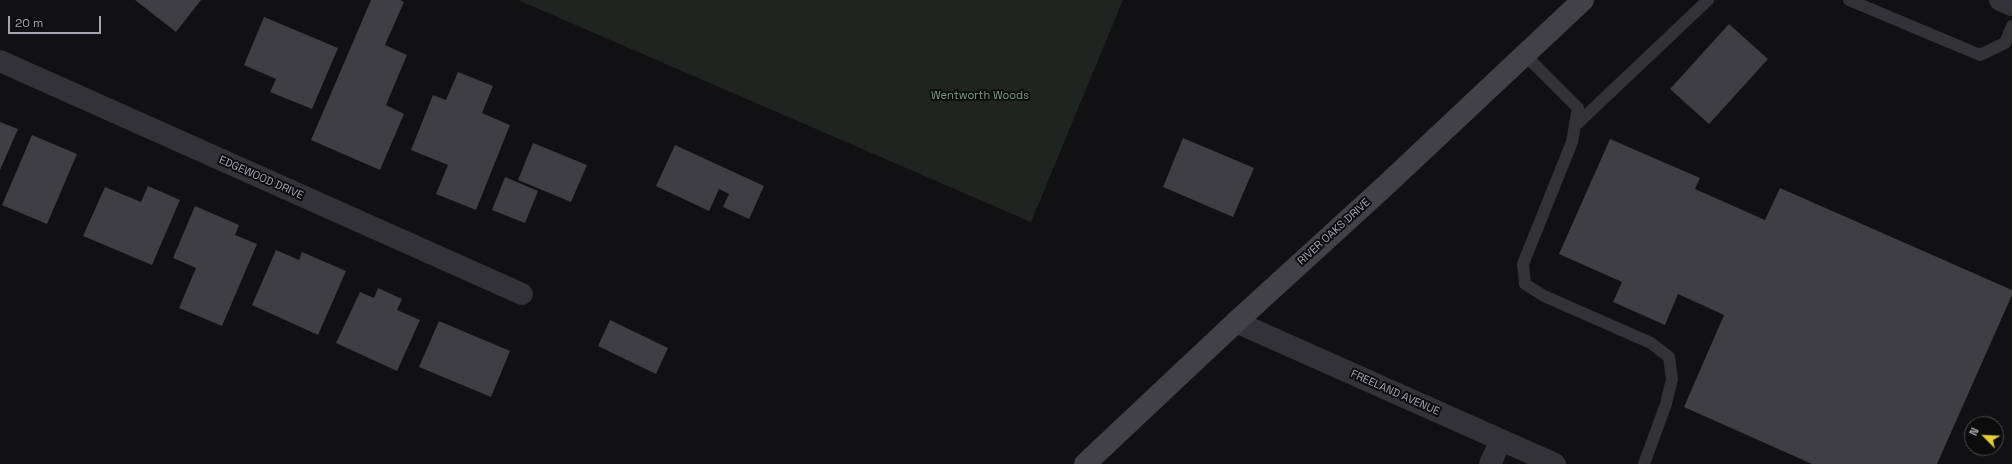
<!DOCTYPE html>
<html>
<head>
<meta charset="utf-8">
<style>
	body { margin:0 }
	#map { position:relative; width:2012px; height:464px; overflow:hidden; background:#111113; font-family:"Space Grotesk",sans-serif }
	canvas { display:block }
	.north { position:absolute; left:1964px; top:416px; width:40px; height:40px; box-sizing:border-box; background:#0c0c0d; border:1px solid #48494f; border-radius:50%; rotate:294deg; font-size:11px; font-weight:700; line-height:16px; text-align:center; color:#a3a5b2 }
	.north::after { content:''; display:block; margin:auto; width:14px; height:18px; background:#e5cb37; clip-path:polygon(50% 0,100% 100%,50% 72%,0 100%) }
	.scale { position:absolute; left:8px; top:16px; width:93px; height:18px; box-sizing:border-box; border:2px solid #a3a5b2; border-top:0; padding-left:5px; font-size:12px; line-height:14px; white-space:nowrap; color:#a3a5b2; -webkit-text-stroke:3px #0c0c0d; paint-order:stroke }
</style>
</head>
<body>
<div id="map">
<canvas width="2012" height="464"></canvas>
<div class="north">N</div>
<div class="scale">20 m</div>
</div>
<script>
const c = document.querySelector('canvas').getContext('2d');
c.lineJoin = 'round';
function paint(path, color) {
  c.fillStyle = color;
  c.fill(path, 'evenodd');
}
function poly(rows) {
  const path = new Path2D();
  for (const r of rows) {
    path.moveTo(r[0], r[1]);
    for (let i = 2; i < r.length; i += 2) path.lineTo(r[i], r[i + 1]);
  }
  return path;
}
function stroke(path, color, width, dash) {
  c.strokeStyle = color;
  c.lineWidth = width;
  c.lineCap = dash ? 'butt' : 'round';
  c.setLineDash(dash || []);
  c.stroke(path);
}
function label(font, color, halo, rows, align = 'center') {
  c.font = font + ' "Space Grotesk",sans-serif';
  c.lineWidth = 4;
  c.setLineDash([]);
  c.textBaseline = 'middle';
  c.strokeStyle = halo;
  c.fillStyle = color;
  for (const [text, x, y, turn = 0] of rows) {
    c.save();
    c.translate(x, y);
    c.rotate((+turn || 0) * Math.PI / 180);
    c.textAlign = isNaN(turn) ? turn : align;
    if (halo) c.strokeText(text, 0, 0);
    c.fillText(text, 0, 0);
    c.restore();
  }
}
const green = poly([
	[518,0,1123,0,1031,222]
]);
const building = poly([
	[135,0,201,0,176,32],
	[371,0,400,0,404,2,385,45,407,55,386,105,404,114,380,170,311,140],
	[264,17,338,48,312,109,270,92,276,79,244,65],
	[1729,24,1768,59,1709,124,1670,89],
	[458,72,493,86,482,113,510,125,476,210,436,194,448,165,411,150,433,95,446,100],
	[0,122,18,129,0,170],
	[32,135,77,154,47,224,2,205],
	[1183,138,1254,168,1233,217,1163,187],
	[1610,139,1700,178,1695,189,1765,220,1780,188,2012,290,2012,295,1937,464,1812,464,1684,407,1724,315,1678,294,1665,325,1613,302,1622,282,1559,254],
	[533,143,587,165,571,202,518,180],
	[675,145,764,186,749,219,723,207,729,194,719,189,709,211,656,186],
	[505,177,538,191,525,223,492,210],
	[148,186,180,200,152,265,83,236,105,187,141,202],
	[195,206,239,225,235,235,257,244,222,326,179,308,196,268,173,258],
	[276,250,299,260,302,252,346,271,318,335,252,305],
	[378,288,402,299,397,310,420,320,397,371,336,343,360,292,374,298],
	[610,320,668,348,656,374,598,346],
	[439,321,510,351,491,397,419,367]
]);
const service = poly([
	[1849,0,1980,55,2005,43,2012,26],
	[1525,55,1578,108,1572,142,1523,264,1525,284,1544,296,1651,343,1669,357,1672,379,1666,404,1644,464],
	[1577,124,1708,0]
]);
const minor = poly([
	[2000,0,2012,5],
	[0,61,522,294],
	[1236,322,1555,464],
	[1490,464,1501,440]
]);
const secondary = poly([
	[1085,464,1236,322,1385,186,1583,0]
]);
const parkNames = [
	["Wentworth Woods",980,96]
];
const streetNames = [
	["EDGEWOOD DRIVE",261,178,24],
	["RIVER OAKS DRIVE",1334,232,-42],
	["FREELAND AVENUE",1395,393,24]
];
paint(green, '#1e2520');
paint(building, '#3e3e43');
stroke(service, '#333237', 12);
stroke(minor, '#333237', 22);
stroke(secondary, '#414147', 22);
label('11px', '#7b9c84', '#0c0c0d', parkNames);
label('11px', '#a3a5b2', '#0c0c0d', streetNames);
</script>
</body>
</html>
